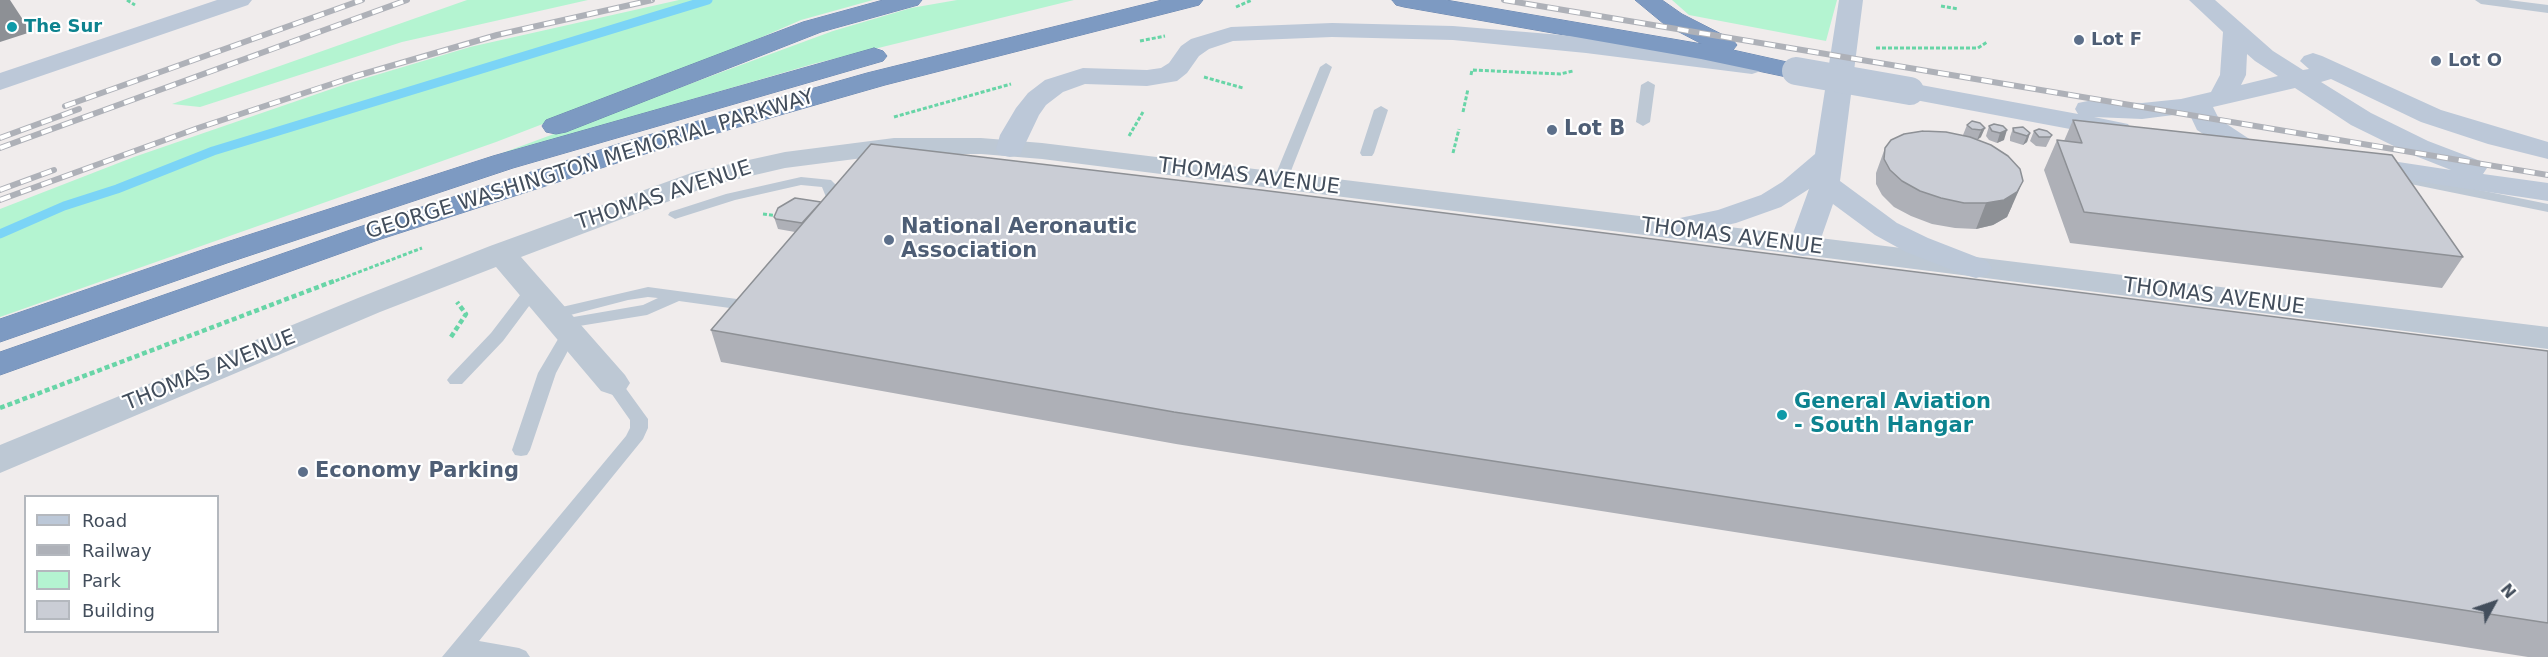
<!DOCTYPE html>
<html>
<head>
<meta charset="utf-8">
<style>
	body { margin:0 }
	#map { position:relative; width:2548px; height:657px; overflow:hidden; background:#f0ecec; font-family:"DejaVu Sans",sans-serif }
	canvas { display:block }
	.legend { position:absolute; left:24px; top:495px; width:195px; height:138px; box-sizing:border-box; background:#fff; border:2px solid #b4b8be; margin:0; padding:8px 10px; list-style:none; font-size:18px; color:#434e5c }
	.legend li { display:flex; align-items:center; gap:12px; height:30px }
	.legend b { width:30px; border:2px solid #b4b8be }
	.north { position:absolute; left:2464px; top:573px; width:60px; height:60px; -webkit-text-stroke:4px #fff; paint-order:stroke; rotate:50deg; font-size:16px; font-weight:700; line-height:24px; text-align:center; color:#434e5c }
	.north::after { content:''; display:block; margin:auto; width:21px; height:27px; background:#434e5c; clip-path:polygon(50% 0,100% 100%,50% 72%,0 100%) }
</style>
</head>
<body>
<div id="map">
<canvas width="2548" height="657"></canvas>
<ul class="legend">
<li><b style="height:8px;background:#bcc8d8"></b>Road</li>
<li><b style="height:8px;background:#aeb1b8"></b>Railway</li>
<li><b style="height:16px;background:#b4f4d1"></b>Park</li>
<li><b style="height:16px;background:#cacdd5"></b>Building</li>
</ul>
<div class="north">N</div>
</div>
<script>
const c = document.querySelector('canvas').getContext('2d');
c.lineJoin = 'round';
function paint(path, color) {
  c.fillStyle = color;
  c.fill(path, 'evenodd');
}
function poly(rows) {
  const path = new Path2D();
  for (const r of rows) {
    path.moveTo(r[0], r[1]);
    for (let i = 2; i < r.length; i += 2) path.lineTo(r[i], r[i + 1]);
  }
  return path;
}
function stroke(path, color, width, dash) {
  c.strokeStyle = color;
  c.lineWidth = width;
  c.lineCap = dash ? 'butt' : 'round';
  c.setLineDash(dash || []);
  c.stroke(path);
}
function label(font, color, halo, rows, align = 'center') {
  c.font = font + ' "DejaVu Sans",sans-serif';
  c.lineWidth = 4.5;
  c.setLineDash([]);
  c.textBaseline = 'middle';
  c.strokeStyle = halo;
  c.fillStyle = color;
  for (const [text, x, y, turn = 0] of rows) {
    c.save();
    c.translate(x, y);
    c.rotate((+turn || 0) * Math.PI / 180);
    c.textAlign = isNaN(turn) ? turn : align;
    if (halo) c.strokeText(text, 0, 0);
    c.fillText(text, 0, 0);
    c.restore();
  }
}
const green = poly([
	[467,0,588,0,402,42,200,107,172,104],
	[679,0,873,0,801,20,714,58,496,142,0,317,0,209,134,157,346,84,470,47],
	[957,0,1074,0,813,64,478,162,833,31,911,8],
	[1672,0,1837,0,1826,41,1689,15]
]);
const stream = poly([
	[0,234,64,206,117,189,213,151,708,0]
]);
const pathFar1 = poly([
	[127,0,135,5],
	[1941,6,1958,9],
	[1236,7,1252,0],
	[1140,41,1165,36],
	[1876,48,1978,48,1987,42],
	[1471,75,1472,70,1560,74,1573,71],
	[1204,77,1243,88],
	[1463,112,1468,89],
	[894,117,1011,84],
	[1129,136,1143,112],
	[1453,153,1459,129],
	[763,214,779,216],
	[330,283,422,248]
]);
const path = poly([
	[451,337,466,314,457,302],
	[0,408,334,281]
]);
const lane = poly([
	[2475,0,2508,0,2548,5,2548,13,2481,4,2475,0],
	[1326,63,1332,67,1287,181,1280,185,1275,184,1273,181,1320,67,1326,63],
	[1648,81,1655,85,1650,122,1643,126,1636,122,1641,85,1648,81],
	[1381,106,1388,110,1374,153,1372,156,1362,156,1360,153,1374,110,1381,106],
	[2391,172,2548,204,2548,212,2386,179,2384,176,2391,172],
	[801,177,831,180,839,188,838,194,831,198,826,197,822,187,801,185,735,200,675,219,668,215,670,212,726,194,801,177],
	[533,285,541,290,503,341,462,384,450,384,447,380,450,376,491,333,527,286,533,285],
	[648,287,737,299,745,304,737,309,679,301,647,315,573,327,578,332,556,373,530,450,527,455,521,456,515,455,512,450,538,373,564,329,556,328,554,324,556,320,643,305,658,298,648,297,628,300,555,319,549,318,547,314,549,310,648,287],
	[613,377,619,379,648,419,648,428,643,439,479,641,519,648,526,651,530,657,442,657,626,436,630,428,630,420,604,383,607,379,613,377]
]);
const street = poly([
	[894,138,981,138,1042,143,2548,327,2548,349,1042,159,981,154,894,154,785,168,712,185,521,257,625,375,630,383,625,391,613,395,601,391,496,267,380,312,0,473,0,445,358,298,490,246,694,172,785,152,894,138]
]);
const secondary = poly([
	[217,0,252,0,248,5,0,90,0,73,217,0],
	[1839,0,1863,0,1840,181,1897,223,1928,238,1987,261,1992,268,1987,275,1976,278,1965,275,1906,252,1875,235,1833,204,1818,247,1814,254,1803,256,1792,254,1788,247,1809,189,1781,207,1736,223,1667,238,1656,235,1652,229,1656,223,1718,210,1761,195,1782,182,1815,154,1839,0],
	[2189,0,2215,0,2273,51,2303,70,2309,69,2300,61,2304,56,2313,53,2322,56,2441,110,2548,142,2548,159,2488,144,2421,122,2331,79,2321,82,2371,113,2428,141,2483,162,2487,168,2483,174,2548,183,2548,201,2349,171,2345,165,2349,159,2359,156,2451,170,2408,153,2351,125,2295,88,2213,107,2219,119,2257,144,2261,150,2257,156,2247,158,2237,156,2197,130,2189,113,2142,119,2094,117,2128,124,2132,130,2128,136,2118,138,1910,99,1901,97,1897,91,1901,85,1910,83,2078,114,2075,109,2078,103,2088,101,2142,103,2181,99,2211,92,2220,75,2223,32,2189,0],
	[2247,54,2255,61,2278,76,2241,85,2246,75,2247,54],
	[1332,23,1453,26,1586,37,1752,58,1761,61,1765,66,1761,71,1752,74,1586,53,1453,40,1332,37,1233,41,1209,49,1199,56,1187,73,1177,81,1147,86,1085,84,1063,92,1046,105,1039,115,1020,155,1010,157,1000,155,996,149,1000,135,1016,108,1028,93,1045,80,1083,68,1147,70,1161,68,1169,63,1181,46,1191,39,1231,27,1332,23]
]);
const highway = poly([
	[883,0,922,0,918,5,821,32,566,132,556,134,546,132,542,126,546,120,803,22,883,0],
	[1162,0,1203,0,1199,5,885,85,651,152,378,240,0,375,0,352,356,228,631,140,867,73,1162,0],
	[1392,0,1446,0,1702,44,1664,24,1635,0,1662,0,1682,14,1733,40,1737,45,1733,50,1805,66,1809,71,1805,76,1796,79,1701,59,1404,7,1396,5,1392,0],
	[874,48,883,51,887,56,883,61,513,168,227,263,0,342,0,319,205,249,493,156,874,48]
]);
const rail = poly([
	[1504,0,2548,175],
	[65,106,362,0],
	[0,138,79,109],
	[0,148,407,0],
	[0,190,54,170],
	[0,200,198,128,356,76,497,35,652,0]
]);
const secondaryBridge = poly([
	[1796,71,1910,91]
]);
const wall = poly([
	[2073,120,2463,257,2442,288,2070,243,2044,170,2057,140,2064,141],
	[1980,123,1981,137,1977,140,2012,206,2007,217,1993,225,1976,229,1955,228,1932,224,1911,216,1894,207,1882,195,1876,184,1876,173,1885,148,1965,136,1963,135,1967,125],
	[1989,126,2003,126,2004,140,1997,143,1989,140,1986,136],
	[2013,128,2030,133,2027,142,2023,145,2010,141,2010,137],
	[2034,131,2052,135,2046,147,2036,146,2030,141],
	[821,202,2548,351,2548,657,2528,657,1176,444,721,362,711,330,795,232,778,229,774,217]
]);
const shadedWall = poly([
	[0,0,10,0,31,32,0,42],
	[1985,128,1981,137,1977,140,1981,130],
	[2007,130,2004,140,1997,143,2000,133],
	[2030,133,2027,142,2023,145,2027,136],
	[2023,181,2012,206,2007,217,1993,225,1976,229,1986,203]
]);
const building = poly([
	[2073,120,2392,155,2463,257,2084,212,2057,140,2082,143,2073,120],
	[1972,121,1980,123,1985,128,1981,130,1972,129,1967,125,1972,121],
	[1994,124,2003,126,2007,130,2000,133,1992,131,1989,126,1994,124],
	[2023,127,2030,133,2027,136,2014,132,2013,128,2023,127],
	[2039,129,2047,131,2052,135,2050,137,2039,137,2034,131,2039,129],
	[1923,131,1946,132,1970,137,1991,145,2008,156,2020,169,2023,181,2017,192,2004,200,1986,203,1964,203,1941,198,1920,191,1902,181,1890,170,1884,159,1885,148,1891,140,1904,134,1923,131],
	[871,144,1261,190,2548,351,2548,623,1174,412,711,330,871,144],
	[795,198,821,202,802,223,776,219,774,217,778,208,795,198]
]);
const markers = [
	[12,27,6,"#0f9aa8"],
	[2079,40,6,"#5c6f8a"],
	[2436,61,6,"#5c6f8a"],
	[1552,130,6,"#5c6f8a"],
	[889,240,6,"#5c6f8a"],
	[1782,415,6,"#0f9aa8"],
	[303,472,6,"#5c6f8a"]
];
const farCulturenames = [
	["The Sur",24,27]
];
const farServicenames = [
	["Lot F",2091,40],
	["Lot O",2448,61]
];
const serviceNames = [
	["Lot B",1564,130],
	["National Aeronautic",901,228],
	["Association",901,252],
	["Economy Parking",315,472]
];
const streetNames = [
	["GEORGE WASHINGTON MEMORIAL PARKWAY",590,165,-17],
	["THOMAS AVENUE",1249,177,7],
	["THOMAS AVENUE",664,196,-18],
	["THOMAS AVENUE",1732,237,7],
	["THOMAS AVENUE",2214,297,7],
	["THOMAS AVENUE",210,371,-22]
];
const cultureNames = [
	["General Aviation",1794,403],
	["- South Hangar",1794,427]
];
paint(green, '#b4f4d1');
stroke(stream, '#7bd4f6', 9);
stroke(highway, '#6985ae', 1);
stroke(pathFar1, '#68d5a7', 3, [4, 2]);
stroke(path, '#68d5a7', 4.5, [5, 3]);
paint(lane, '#bdc8d4');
paint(street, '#bdc8d4');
paint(secondary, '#bcc8d8');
paint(highway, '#7d9ac2');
stroke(rail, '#aeb1b8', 6);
stroke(rail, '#fff', 4, [11]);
stroke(secondaryBridge, '#bcc8d8', 28);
paint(wall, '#aeb0b7');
paint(shadedWall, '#8d9095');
paint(building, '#cacdd5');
stroke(building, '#8d9095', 1.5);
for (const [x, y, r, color] of markers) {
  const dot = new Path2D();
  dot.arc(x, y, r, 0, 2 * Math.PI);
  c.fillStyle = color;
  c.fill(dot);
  stroke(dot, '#fff', 2);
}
label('bold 18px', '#0d838f', '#fff', farCulturenames, 'left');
label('bold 18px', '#4e5e75', '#fff', farServicenames, 'left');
label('bold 21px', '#4e5e75', '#fff', serviceNames, 'left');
label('21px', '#434e5c', '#fff', streetNames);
label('bold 21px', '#0d838f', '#fff', cultureNames, 'left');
</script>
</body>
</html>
